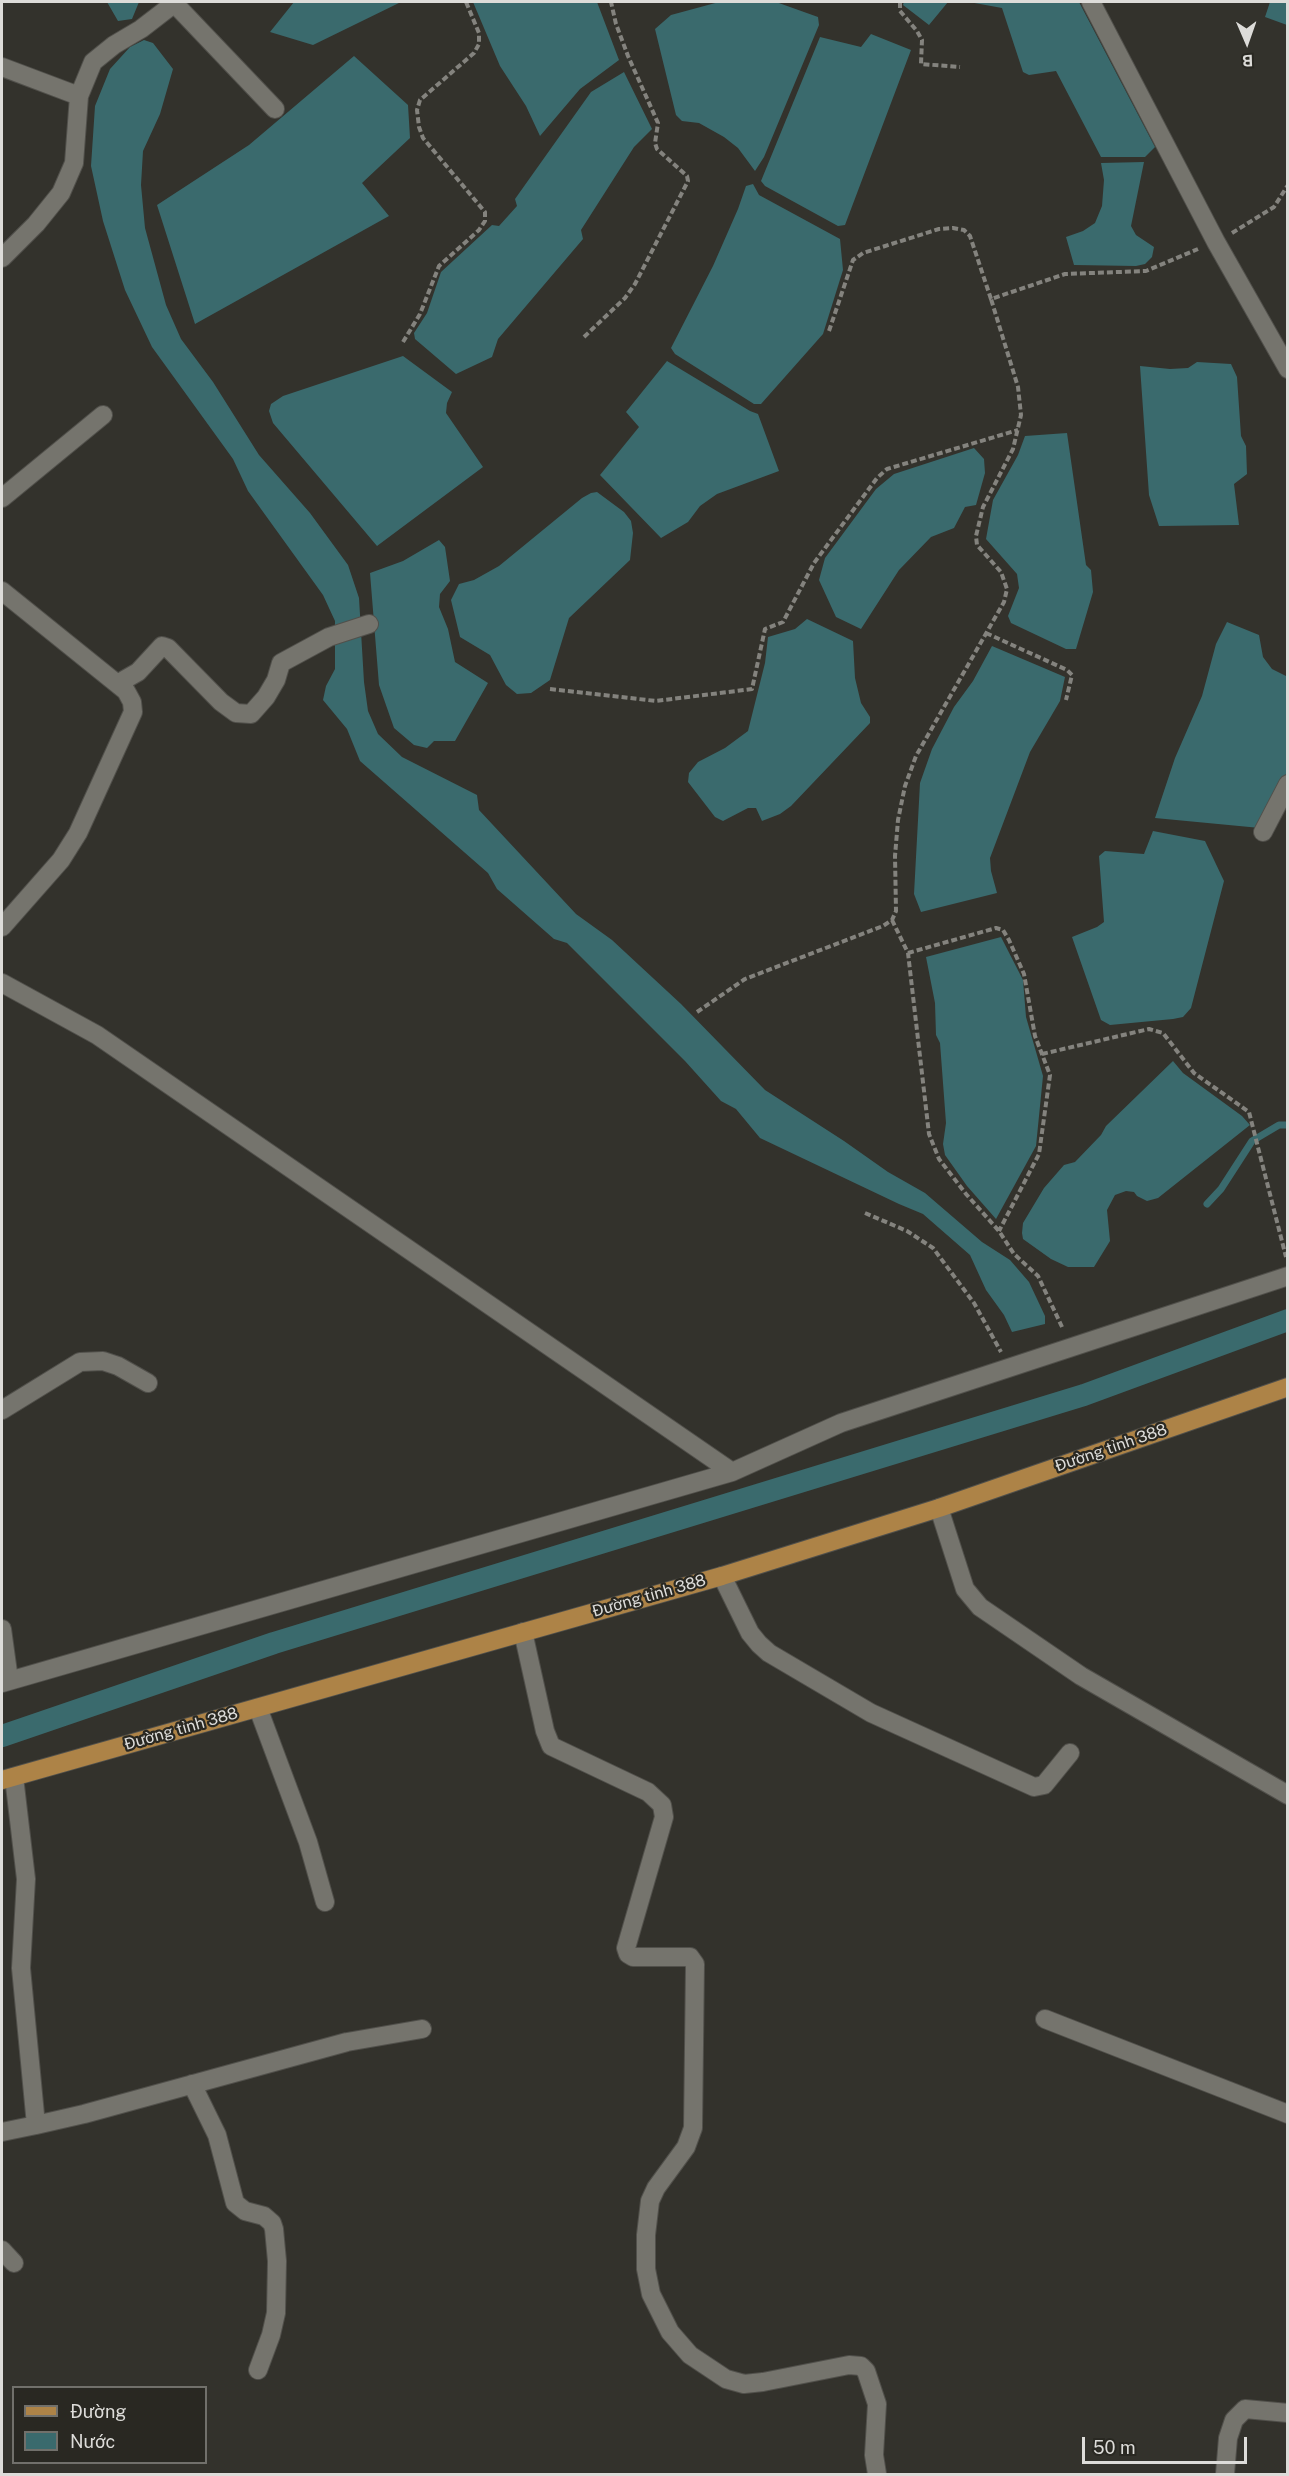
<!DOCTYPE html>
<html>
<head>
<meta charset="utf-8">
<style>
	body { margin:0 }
	#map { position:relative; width:1289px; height:2476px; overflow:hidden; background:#33322c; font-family:"Public Sans",sans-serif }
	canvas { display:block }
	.frame { position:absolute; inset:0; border:3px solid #dddcd9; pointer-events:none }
	.legend { position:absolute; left:12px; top:2386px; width:195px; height:78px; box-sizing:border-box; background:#292822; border:2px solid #71706b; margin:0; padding:8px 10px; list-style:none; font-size:18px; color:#dddcd9 }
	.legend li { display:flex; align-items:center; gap:12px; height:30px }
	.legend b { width:30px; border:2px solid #71706b }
	.north { position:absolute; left:1217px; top:12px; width:60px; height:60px; -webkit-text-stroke:4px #292822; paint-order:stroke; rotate:178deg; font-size:16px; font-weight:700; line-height:24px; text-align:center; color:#dddcd9 }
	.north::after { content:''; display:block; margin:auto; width:21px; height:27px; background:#dddcd9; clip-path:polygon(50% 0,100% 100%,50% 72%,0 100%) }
	.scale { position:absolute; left:1082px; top:2437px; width:165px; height:27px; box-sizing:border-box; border:3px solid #dddcd9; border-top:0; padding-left:8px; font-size:18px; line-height:21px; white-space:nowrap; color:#dddcd9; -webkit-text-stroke:4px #292822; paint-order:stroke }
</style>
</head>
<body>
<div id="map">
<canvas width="1289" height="2476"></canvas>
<div class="frame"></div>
<ul class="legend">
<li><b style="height:8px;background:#ad8347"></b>Đường</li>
<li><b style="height:16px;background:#3a6a6d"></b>Nước</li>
</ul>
<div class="north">B</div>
<div class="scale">50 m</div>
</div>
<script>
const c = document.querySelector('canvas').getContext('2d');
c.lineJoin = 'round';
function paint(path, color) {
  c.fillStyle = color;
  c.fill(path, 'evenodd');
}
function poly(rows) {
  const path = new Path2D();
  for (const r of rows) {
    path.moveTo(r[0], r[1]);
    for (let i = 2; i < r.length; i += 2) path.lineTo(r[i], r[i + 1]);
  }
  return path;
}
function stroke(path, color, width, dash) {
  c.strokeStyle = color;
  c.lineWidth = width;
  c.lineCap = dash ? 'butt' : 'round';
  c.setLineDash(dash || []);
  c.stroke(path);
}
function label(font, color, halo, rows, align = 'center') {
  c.font = font + ' "Public Sans",sans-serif';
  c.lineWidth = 4.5;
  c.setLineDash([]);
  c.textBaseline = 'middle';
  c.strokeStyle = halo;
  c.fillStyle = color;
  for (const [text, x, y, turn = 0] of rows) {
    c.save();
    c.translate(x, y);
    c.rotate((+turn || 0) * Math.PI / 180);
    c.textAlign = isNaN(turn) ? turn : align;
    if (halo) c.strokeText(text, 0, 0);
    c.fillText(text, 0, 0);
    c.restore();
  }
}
const water = poly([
	[107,2,139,2,132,19,118,21],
	[294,2,401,2,313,45,270,32],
	[473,2,597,2,619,60,580,89,540,136,526,106,500,66],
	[719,2,776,2,818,17,819,25,764,157,755,171,738,148,724,137,699,123,682,121,676,115,655,29,671,15],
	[904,2,948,2,929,25,903,5],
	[969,2,1079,2,1155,147,1145,157,1101,157,1056,71,1029,75,1023,72,1002,8],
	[1270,2,1287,2,1287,25,1265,17],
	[871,34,911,50,845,225,838,226,765,186,761,181,820,37,861,47],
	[144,40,153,43,173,69,160,114,143,151,141,185,145,228,166,305,181,339,213,382,259,455,310,513,348,565,359,598,364,682,368,711,378,734,402,757,477,795,479,810,576,914,612,940,681,1004,765,1090,844,1141,888,1172,925,1193,982,1242,1010,1260,1029,1282,1045,1316,1045,1324,1012,1332,1004,1315,986,1290,970,1255,923,1214,899,1204,760,1138,736,1109,721,1101,685,1061,567,943,554,939,497,889,488,873,360,761,347,729,323,700,326,686,335,669,335,621,323,595,248,491,233,459,152,347,125,290,103,221,91,166,95,106,110,69,130,47],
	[354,56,408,105,410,138,362,183,389,216,195,324,157,205,249,145],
	[624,72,652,129,634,147,581,230,583,239,498,339,492,357,456,374,415,339,414,333,427,313,441,272,492,225,499,226,517,206,515,199,591,92],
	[1144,162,1131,226,1136,235,1154,247,1152,257,1145,264,1136,266,1074,265,1066,237,1083,231,1095,223,1102,206,1104,180,1101,163],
	[753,184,759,195,840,239,843,270,823,334,761,404,754,404,675,354,671,348,713,266,738,209,746,186],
	[403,356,452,392,447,403,446,413,483,467,377,546,273,423,269,411,271,404,283,396],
	[667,361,750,411,758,414,779,471,717,494,700,506,688,522,661,538,600,475,639,427,626,412],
	[1197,362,1231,364,1237,377,1241,436,1246,446,1247,474,1234,484,1239,525,1159,526,1149,495,1140,366,1170,369,1188,368],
	[1067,433,1086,565,1091,570,1093,592,1076,649,1066,649,1011,623,1008,616,1019,588,1017,574,986,539,993,500,1018,455,1025,436],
	[974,448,984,459,985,473,976,505,965,507,954,528,931,537,899,570,861,629,836,617,819,580,825,558,876,489,894,474],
	[597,492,624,512,631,521,633,533,630,560,569,618,550,680,531,693,517,694,506,685,490,655,460,637,451,600,459,584,474,580,499,566,582,498,591,493],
	[439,540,445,547,450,581,440,594,439,607,448,629,455,662,488,683,455,741,434,741,427,748,414,745,394,728,379,685,370,573,403,561],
	[807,619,853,641,855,678,861,703,870,717,870,723,791,806,780,814,762,821,756,808,748,808,723,821,715,817,688,782,689,773,698,762,725,748,748,731,765,663,768,637,795,629],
	[1227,622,1259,635,1263,657,1272,669,1288,677,1287,772,1260,828,1155,818,1175,758,1202,696,1216,644],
	[992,646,1065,677,1060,701,1030,752,990,858,991,871,997,893,921,912,914,894,920,783,932,749,954,707,973,681],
	[1153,831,1205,841,1224,881,1191,1008,1183,1017,1173,1019,1110,1025,1101,1020,1072,937,1097,927,1104,922,1099,856,1105,851,1144,854],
	[1001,937,1023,980,1026,1017,1043,1076,1036,1146,996,1219,967,1186,945,1155,943,1144,946,1123,940,1043,936,1035,935,1003,926,957],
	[1173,1061,1183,1073,1242,1116,1250,1125,1158,1198,1147,1201,1137,1196,1134,1192,1126,1191,1115,1195,1107,1210,1110,1241,1094,1267,1068,1267,1051,1259,1023,1239,1022,1233,1023,1223,1044,1188,1064,1165,1075,1162,1101,1135,1106,1126]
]);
const stream = poly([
	[1207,1204,1221,1189,1252,1141,1279,1125,1288,1125]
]);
const canal = poly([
	[2,1736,274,1643,1084,1395,1288,1320]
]);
const path = poly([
	[900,2,900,11,917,31,922,40,921,64,960,67],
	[1232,233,1274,207,1288,185],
	[829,331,853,260,863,253,939,229,953,228,964,230,970,236,991,299,1065,274,1146,271,1198,249],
	[584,337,625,298,635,284,688,181,687,176,657,149,655,143,658,123,628,56,616,24,611,2],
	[403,342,420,314,439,266,479,230,485,221,485,212,423,138,419,127,417,110,420,100,474,53,479,44,479,33,466,2],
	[986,633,1067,670,1072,675,1066,700],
	[550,689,656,701,752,689,765,629,783,622,814,563,877,478,887,469,1018,430],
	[892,920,908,953,929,1134,939,1159,966,1194,999,1231,1014,1254,1038,1276,1063,1329],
	[908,953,996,928,1003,930,1009,940,1024,974,1035,1036,1050,1075,1039,1154,999,1231],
	[697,1012,745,979,883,926,892,920,896,911,895,856,898,820,905,786,916,756,1004,602,1007,589,1001,572,977,545,976,536,983,507,1013,449,1021,415,1018,387,991,299],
	[1042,1054,1149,1029,1163,1033,1194,1073,1249,1112,1286,1257],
	[865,1213,907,1231,933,1248,974,1303,1001,1352]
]);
const minor = poly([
	[1091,2,1216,242,1288,369],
	[174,3,275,109],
	[2,67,79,96],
	[2,258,36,224,61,193,74,163,79,96,93,62,114,45,141,29,176,2],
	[2,498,103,415],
	[2,591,126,691,132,702,133,712,78,833,61,860,2,927],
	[124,680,138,672,162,646,168,648,221,702,236,713,251,714,266,697,276,680,281,663,329,637,369,624],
	[1263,832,1288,784],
	[2,983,97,1035,732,1472],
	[2,1410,80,1362,103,1361,118,1366,148,1383],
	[939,1508,965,1589,980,1607,1081,1676,1288,1795],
	[722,1576,750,1633,759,1644,769,1653,871,1713,1034,1787,1044,1785,1070,1753],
	[2,1629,9,1680],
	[523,1632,545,1731,551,1746,648,1792,662,1805,664,1817,626,1948,628,1954,633,1957,690,1957,695,1964,693,2128,686,2147,656,2188,650,2201,646,2235,646,2269,651,2294,670,2332,690,2355,726,2379,744,2384,763,2382,849,2365,861,2366,866,2371,877,2404,874,2455,877,2474],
	[2,1683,732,1472,841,1423,1288,1276],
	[258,1708,308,1842,325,1902],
	[1045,2019,1288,2114],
	[192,2084,217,2135,235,2203,245,2211,264,2216,272,2223,274,2229,277,2261,276,2313,271,2335,258,2370],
	[36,2125,84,2114,347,2042,422,2029],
	[2,2132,36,2125,21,1968,26,1879,14,1777],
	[2,2250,14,2263],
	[1225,2474,1228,2438,1234,2420,1245,2409,1288,2413]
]);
const major = poly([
	[2,1780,722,1576,939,1508,1288,1387]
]);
const streetNames = [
	["Đường tỉnh 388",1111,1448,-19],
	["Đường tỉnh 388",649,1596,-16],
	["Đường tỉnh 388",181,1729,-16]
];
paint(water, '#3a6a6d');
stroke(stream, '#3a6a6d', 7);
stroke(canal, '#3a6a6d', 22);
stroke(minor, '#51504b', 20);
stroke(major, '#51504b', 20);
stroke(path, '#84837e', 4, [6, 3]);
stroke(minor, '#75746d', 18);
stroke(major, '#ad8347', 18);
label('16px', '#dddcd9', '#292822', streetNames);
</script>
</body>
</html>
